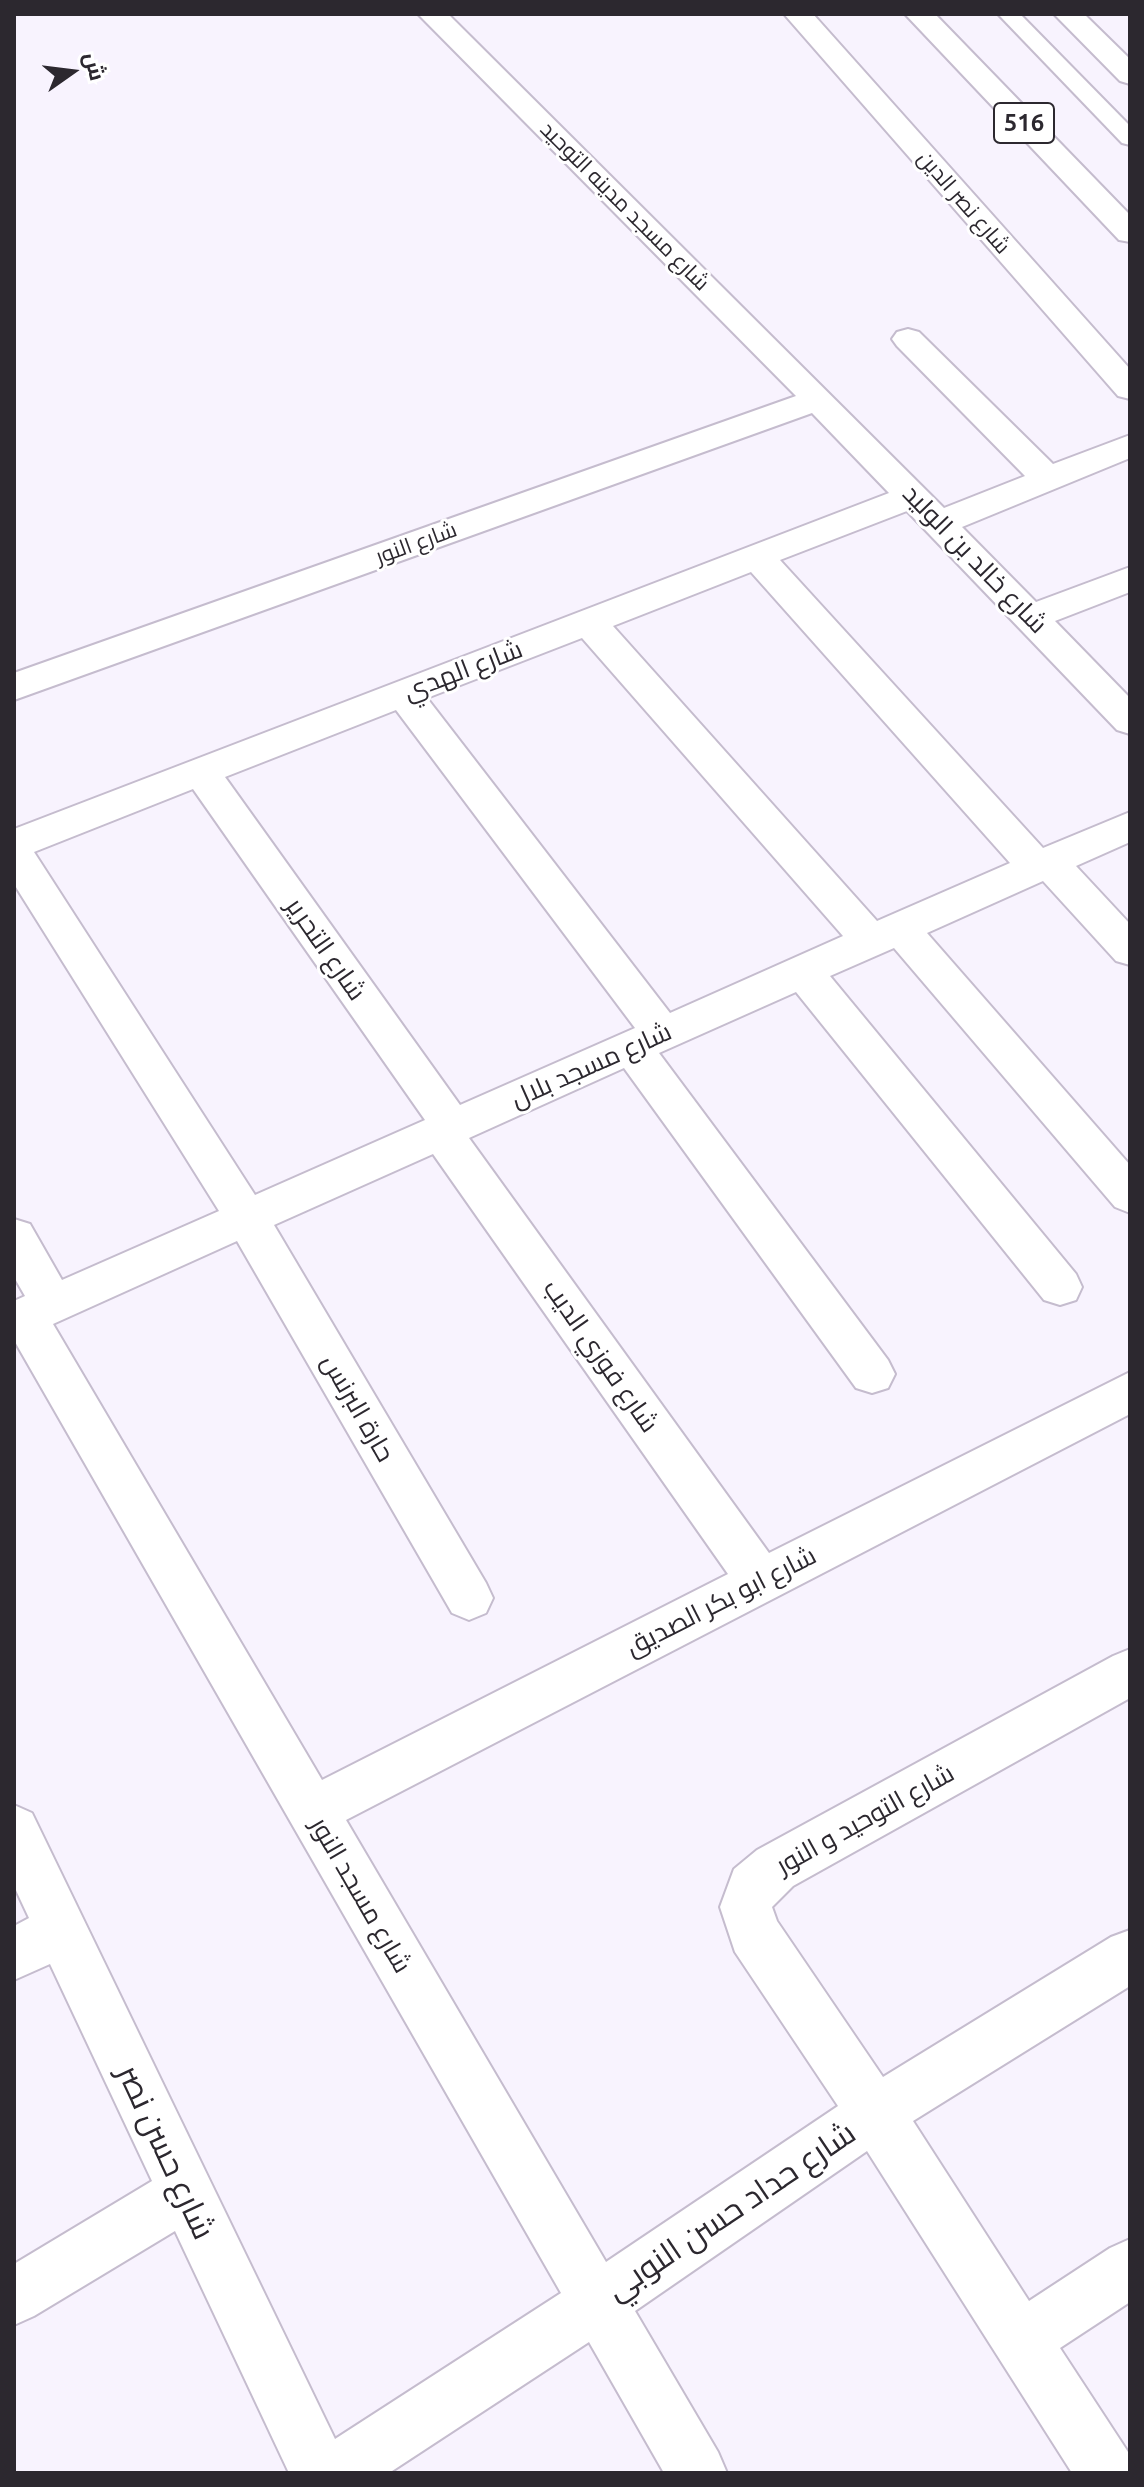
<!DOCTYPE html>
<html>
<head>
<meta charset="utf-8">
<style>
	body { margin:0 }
	#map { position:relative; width:1144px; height:2487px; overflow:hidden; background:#f8f3fe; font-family:Ubuntu,Cairo,sans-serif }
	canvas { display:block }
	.frame { position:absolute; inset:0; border:16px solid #2c282f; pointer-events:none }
	.north { position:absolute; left:32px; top:32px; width:80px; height:80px; -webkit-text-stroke:6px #fff; paint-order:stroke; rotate:76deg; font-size:22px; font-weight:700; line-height:32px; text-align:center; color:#2c282f }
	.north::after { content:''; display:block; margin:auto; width:28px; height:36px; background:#2c282f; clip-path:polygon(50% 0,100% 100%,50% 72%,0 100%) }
</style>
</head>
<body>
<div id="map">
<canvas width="1144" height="2487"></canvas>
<div class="frame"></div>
<div class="north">ش</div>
</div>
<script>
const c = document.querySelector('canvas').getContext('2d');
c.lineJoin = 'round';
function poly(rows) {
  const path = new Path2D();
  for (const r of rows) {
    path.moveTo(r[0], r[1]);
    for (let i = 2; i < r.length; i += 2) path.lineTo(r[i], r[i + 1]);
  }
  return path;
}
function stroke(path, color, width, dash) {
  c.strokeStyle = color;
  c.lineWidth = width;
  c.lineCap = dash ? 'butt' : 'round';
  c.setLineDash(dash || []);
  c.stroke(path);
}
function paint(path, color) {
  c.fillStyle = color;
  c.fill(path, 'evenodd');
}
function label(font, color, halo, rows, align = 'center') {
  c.font = font + ' Ubuntu,Cairo,sans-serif';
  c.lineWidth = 6;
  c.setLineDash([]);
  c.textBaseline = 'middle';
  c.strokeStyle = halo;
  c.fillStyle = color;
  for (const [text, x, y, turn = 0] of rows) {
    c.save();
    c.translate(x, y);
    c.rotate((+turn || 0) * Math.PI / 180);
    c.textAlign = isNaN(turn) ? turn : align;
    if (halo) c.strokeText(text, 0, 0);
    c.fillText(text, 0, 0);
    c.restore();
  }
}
const service = poly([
	[998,14,1020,14,1130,126,1130,145,1122,143,998,14]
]);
const minor = poly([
	[418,14,448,14,944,508,1025,476,897,346,892,339,897,332,908,329,919,332,1053,464,1130,435,1130,458,962,527,1036,602,1130,567,1130,592,1055,621,1130,698,1130,734,1117,730,907,511,780,560,1043,848,1130,812,1130,842,1076,866,1130,924,1130,965,1116,961,1043,881,927,933,1130,1165,1130,1213,1115,1207,894,948,830,976,1076,1274,1082,1287,1076,1300,1060,1305,1044,1300,796,992,659,1053,888,1360,895,1374,888,1388,872,1393,856,1388,624,1068,469,1138,769,1553,1130,1372,1130,1414,346,1820,606,2262,838,2106,735,1952,720,1907,734,1869,757,1850,1113,1656,1130,1649,1130,1698,793,1886,772,1907,777,1921,883,2077,1111,1937,1130,1930,1130,1986,913,2121,1029,2301,1110,2248,1130,2239,1130,2302,1060,2348,1128,2452,1130,2473,1072,2473,867,2151,635,2311,718,2452,727,2473,664,2473,589,2342,389,2473,289,2473,175,2231,34,2316,14,2325,14,2264,152,2181,50,1964,14,1980,14,1926,29,1918,14,1886,14,1805,32,1813,335,2439,561,2293,14,1340,14,1301,25,1296,14,1277,14,1219,30,1224,62,1280,219,1211,14,884,14,829,889,493,812,413,14,700,14,673,796,396,418,14],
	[751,572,1010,863,877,921,613,626,751,572],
	[582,638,843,936,670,1013,427,698,582,638],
	[396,710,635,1028,460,1105,225,777,396,710],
	[193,789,425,1120,255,1195,34,852,193,789],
	[433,1154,728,1574,322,1780,53,1324,237,1241,452,1613,469,1620,486,1613,493,1598,486,1583,274,1225,433,1154],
	[784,14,813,14,1130,369,1130,399,1118,396,784,14]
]);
const motorway = poly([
	[905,14,935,14,1130,215,1130,242,1119,240,905,14],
	[1054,14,1084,14,1130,59,1130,84,1120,81,1054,14]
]);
const farStreetnames = [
	["شارع نصر الدين",964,202,49],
	["شارع مسجد مدينه التوحيد",625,206,45],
	["شارع النور",416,543,-20]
];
const shields = [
	[1024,123,60]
];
const shieldNames = [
	["516",1024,123]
];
const streetNames = [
	["شارع خالد بن الوليد",975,559,46],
	["شارع الهدي",463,670,-21],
	["شارع التحرير",326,949,55],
	["شارع مسجد بلال",591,1065,-24],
	["شارع فوزي الديب",601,1356,55],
	["حارة البرنس",358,1408,60],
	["شارع ابو بكر الصديق",721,1601,-27],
	["شارع التوحيد و النور",865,1819,-29],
	["شارع مسجد النور",361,1895,60]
];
const nearStreetnames = [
	["شارع حسن نصر",166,2152,65],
	["شارع حداد حسن النوبي",731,2211,-34]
];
stroke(service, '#c5bcce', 4);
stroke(minor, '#c5bcce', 4);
stroke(motorway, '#c5bcce', 4);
paint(service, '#fff');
paint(minor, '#fff');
paint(motorway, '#fff');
label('22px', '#2c282f', '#fff', farStreetnames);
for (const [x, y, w] of shields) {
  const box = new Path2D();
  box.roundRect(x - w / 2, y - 20, w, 40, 6);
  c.fillStyle = '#fff';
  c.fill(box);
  stroke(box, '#2c282f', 2);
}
label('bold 24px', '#2c282f', null, shieldNames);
label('26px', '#2c282f', '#fff', streetNames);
label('32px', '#2c282f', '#fff', nearStreetnames);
</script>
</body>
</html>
